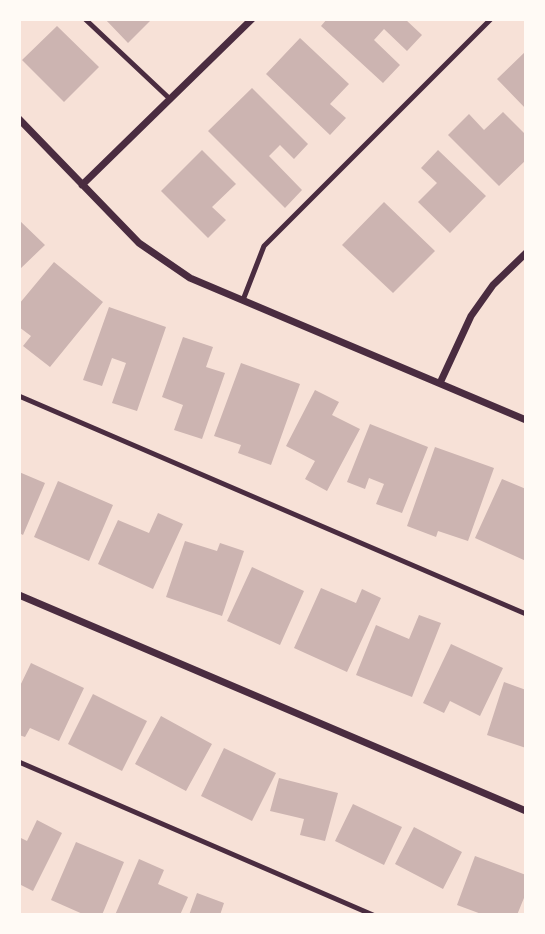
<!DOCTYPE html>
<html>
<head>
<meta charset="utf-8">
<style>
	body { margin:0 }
	#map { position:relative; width:545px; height:934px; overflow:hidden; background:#f7e1d7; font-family:Roboto,sans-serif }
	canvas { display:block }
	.frame { position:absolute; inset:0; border:21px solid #fffaf5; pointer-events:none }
</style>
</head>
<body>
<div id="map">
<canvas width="545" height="934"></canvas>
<div class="frame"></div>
</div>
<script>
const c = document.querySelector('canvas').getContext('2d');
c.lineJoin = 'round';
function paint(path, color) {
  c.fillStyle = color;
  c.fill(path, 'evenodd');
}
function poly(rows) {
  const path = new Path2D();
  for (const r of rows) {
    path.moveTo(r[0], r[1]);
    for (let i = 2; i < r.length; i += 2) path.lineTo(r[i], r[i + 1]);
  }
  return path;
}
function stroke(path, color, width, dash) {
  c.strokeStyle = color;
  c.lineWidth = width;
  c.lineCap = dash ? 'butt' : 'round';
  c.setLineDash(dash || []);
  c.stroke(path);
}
const building = poly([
	[105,19,152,19,128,43],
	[327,19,405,19,422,35,407,51,384,29,374,40,400,65,383,83,321,26],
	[57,26,99,67,64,102,22,60],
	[300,38,349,84,330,104,346,118,330,135,266,74],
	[526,51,526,109,497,79],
	[252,88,308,144,294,159,280,145,269,156,302,190,285,208,208,131],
	[503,112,526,135,526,160,499,186,448,135,469,114,484,130],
	[202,150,236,184,212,207,226,220,208,238,161,191],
	[438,150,486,196,450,233,418,202,437,183,421,168],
	[384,202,435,251,393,293,342,245],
	[19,220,45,245,19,270],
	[54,262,103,302,50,367,23,346,31,336,19,327,19,304],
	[109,307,166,327,137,411,112,403,126,363,112,358,102,386,83,380],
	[183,337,213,347,206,367,225,373,202,439,174,430,183,405,162,397],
	[241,363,300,384,271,465,238,453,241,445,214,436],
	[315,390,339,402,332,415,360,429,327,491,305,479,315,461,286,446],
	[370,424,428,447,402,513,376,504,384,484,369,478,365,489,347,482],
	[435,447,494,468,468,541,438,531,436,537,407,526],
	[19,472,45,483,23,535,19,533],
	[502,479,526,489,526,561,475,538],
	[58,481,113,505,89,561,34,537],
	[158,513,183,524,153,589,98,564,118,520,149,533],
	[185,541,217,551,220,543,244,551,222,616,166,597],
	[252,567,304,591,280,645,227,621],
	[321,588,356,603,362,589,381,598,347,672,294,648],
	[419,615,441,623,412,697,356,675,376,625,409,639],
	[451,644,503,668,480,716,450,701,444,713,423,703],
	[31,663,84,688,59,741,30,728,25,737,19,735,19,688],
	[504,682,526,690,526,748,487,735],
	[93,694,147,721,122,771,68,744],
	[161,716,212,744,186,791,135,764],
	[224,748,276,773,252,821,201,796],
	[279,778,338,793,325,841,300,835,304,819,270,811],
	[353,804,402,827,384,865,335,841],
	[37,820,62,833,33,891,19,884,19,837,27,841],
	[414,827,462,852,443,889,395,864],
	[76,842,124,862,102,915,85,915,51,900],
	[475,856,526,875,526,893,517,915,484,915,457,905],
	[139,859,164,870,158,884,188,897,180,915,115,915],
	[197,893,224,903,220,915,189,915]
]);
const service = poly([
	[85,19,170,99],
	[243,300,264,246,491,19],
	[19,396,526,614],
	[19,762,373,915]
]);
const minor = poly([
	[19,119,139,243,190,278,526,420],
	[82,185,252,19],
	[440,383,471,316,493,285,526,253],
	[19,595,526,811]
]);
paint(building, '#ccb4b1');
stroke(service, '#4a2c40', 5);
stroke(minor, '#4a2c40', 7);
</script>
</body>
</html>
